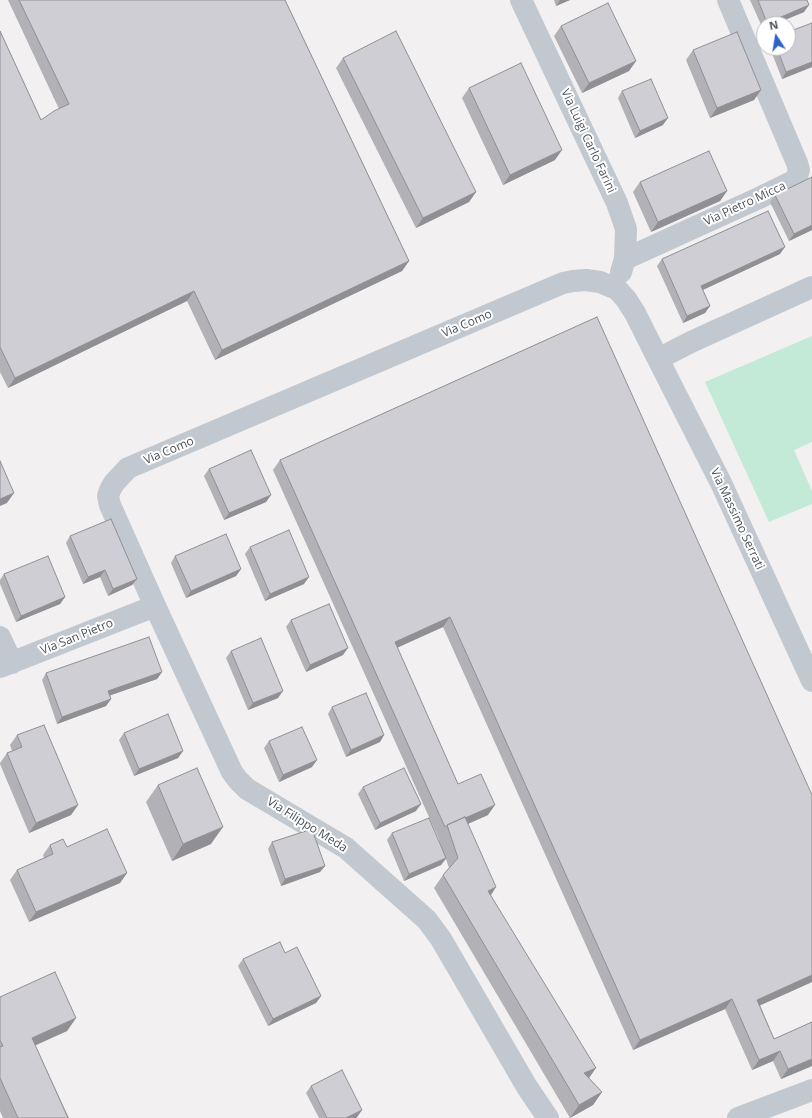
<!DOCTYPE html>
<html>
<head>
<meta charset="utf-8">
<style>
	body { margin:0 }
	#map { position:relative; width:812px; height:1118px; overflow:hidden; background:#f2f0f0; font-family:"Open Sans",sans-serif }
	canvas { display:block }
	.north { position:absolute; left:756px; top:16px; width:40px; height:40px; box-sizing:border-box; background:#fff; border:1px solid #b7b9bd; border-radius:50%; rotate:348deg; font-size:11px; font-weight:700; line-height:16px; text-align:center; color:#4a515b }
	.north::after { content:''; display:block; margin:auto; width:14px; height:18px; background:#2e61ce; clip-path:polygon(50% 0,100% 100%,50% 72%,0 100%) }
</style>
</head>
<body>
<div id="map">
<canvas width="812" height="1118"></canvas>
<div class="north">N</div>
</div>
<script>
const c = document.querySelector('canvas').getContext('2d');
c.lineJoin = 'round';
function paint(path, color) {
  c.fillStyle = color;
  c.fill(path, 'evenodd');
}
function poly(rows) {
  const path = new Path2D();
  for (const r of rows) {
    path.moveTo(r[0], r[1]);
    for (let i = 2; i < r.length; i += 2) path.lineTo(r[i], r[i + 1]);
  }
  return path;
}
function stroke(path, color, width, dash) {
  c.strokeStyle = color;
  c.lineWidth = width;
  c.lineCap = dash ? 'butt' : 'round';
  c.setLineDash(dash || []);
  c.stroke(path);
}
function label(font, color, halo, rows, align = 'center') {
  c.font = font + ' "Open Sans",sans-serif';
  c.lineWidth = 4;
  c.setLineDash([]);
  c.textBaseline = 'middle';
  c.strokeStyle = halo;
  c.fillStyle = color;
  for (const [text, x, y, turn = 0] of rows) {
    c.save();
    c.translate(x, y);
    c.rotate((+turn || 0) * Math.PI / 180);
    c.textAlign = isNaN(turn) ? turn : align;
    if (halo) c.strokeText(text, 0, 0);
    c.fillText(text, 0, 0);
    c.restore();
  }
}
const green = poly([
	[812,336,812,442,794,450,812,491,812,504,769,522,705,382]
]);
const minor = poly([
	[521,0,617,203,626,229,625,259,621,272],
	[625,259,759,198,794,181,797,176,799,170,797,163,728,0],
	[658,359,721,483,812,681],
	[0,637,12,663],
	[0,667,155,606],
	[548,1118,527,1087,441,939,427,920,346,848,247,789,238,780,232,772,155,606,110,505,108,496,110,490,114,483,128,468,563,283,573,281,586,280,600,282,617,289,626,299,635,313,658,359,691,342,812,287],
	[738,1118,812,1090]
]);
const wall = poly([
	[8,0,285,0,409,261,402,271,215,360,187,301,8,388,0,372,0,31,41,120,59,109],
	[554,0,570,0,556,6],
	[750,0,807,0,804,12,775,24,764,24,764,29,763,29],
	[812,23,812,67,782,79,770,48,788,48],
	[561,26,636,61,629,71,582,93,554,36],
	[693,50,761,90,754,100,710,118,686,60],
	[343,58,476,192,469,202,416,228,336,68],
	[469,88,555,160,503,185,462,98],
	[622,91,663,125,635,138,618,98],
	[640,182,727,191,720,201,651,232,633,192],
	[775,195,812,230,789,241,770,202],
	[780,254,703,290,710,306,705,313,683,323,657,266,662,259],
	[597,317,812,982,760,1005,774,1039,812,1022,812,1066,781,1079,773,1061,752,1070,725,1009,633,1050,443,627,397,647,458,784,488,815,468,824,491,895,589,1078,602,1092,593,1105,570,1118,434,888,443,875,449,868,446,859,441,865,404,881,387,840,392,833,442,849,438,837,273,470,280,460],
	[209,469,271,495,266,502,224,520,204,476],
	[70,536,137,579,132,585,108,596,100,577,83,584,66,543],
	[250,547,304,584,265,601,245,554],
	[175,556,241,569,236,576,186,598,171,563],
	[4,574,65,597,60,604,16,622,0,584,0,580],
	[291,620,343,655,306,672,286,627],
	[231,651,278,698,248,710,226,658],
	[162,672,157,679,110,695,111,699,106,706,57,724,42,680,46,673],
	[332,707,384,735,380,742,346,757,328,714],
	[124,733,183,751,178,758,134,776,119,740],
	[17,735,78,805,71,815,29,833,0,764,0,763,7,753,12,751,10,745],
	[269,741,312,767,279,782,264,748],
	[158,785,211,844,172,861,146,802],
	[363,787,416,811,375,830,358,794],
	[272,842,325,866,320,872,281,886,268,849],
	[50,845,67,847,127,873,120,883,29,922,10,880,17,870,44,858,43,855],
	[243,959,321,996,316,1003,268,1026,238,966],
	[0,997,76,1018,67,1031,35,1045,69,1118,3,1118,0,1111],
	[311,1086,362,1110,357,1117,356,1118,319,1118,306,1093]
]);
const shadedWall = poly([
	[560,0,570,0,556,6],
	[809,5,804,12,775,24,766,24,767,23],
	[636,61,629,71,582,93,589,83],
	[812,62,812,67,782,79,786,72],
	[761,90,754,100,710,118,717,108],
	[668,118,663,125,635,138,640,131],
	[562,150,555,160,503,185,510,175],
	[727,191,720,201,651,232,658,222],
	[476,192,469,202,416,228,423,218],
	[812,225,812,230,789,241,794,234],
	[785,247,780,254,696,293,701,286],
	[409,261,402,271,215,360,222,350],
	[194,291,187,301,8,388,15,378],
	[710,306,705,313,683,323,687,316],
	[14,493,7,503,0,506,0,499],
	[271,495,266,502,224,520,229,513],
	[241,569,236,576,186,598,191,591],
	[105,570,100,577,83,584,88,577],
	[309,577,304,584,265,601,270,594],
	[137,579,132,585,108,596,113,589],
	[65,597,60,604,16,622,21,616],
	[450,617,443,627,388,652,395,642],
	[348,648,343,655,306,672,310,665],
	[162,672,157,679,103,698,108,691],
	[283,691,278,698,248,710,253,703],
	[111,699,106,706,57,724,62,717],
	[384,735,380,742,346,757,351,750],
	[183,751,178,758,134,776,139,769],
	[317,760,312,767,279,782,283,775],
	[421,804,416,811,375,830,380,823],
	[78,805,71,815,29,833,36,823],
	[495,805,488,815,449,832,447,826],
	[223,827,211,844,172,861,183,844],
	[446,858,441,865,404,881,409,874],
	[325,866,320,872,281,886,285,879],
	[127,873,120,883,29,922,36,912],
	[496,887,488,900,488,891],
	[812,975,812,982,750,1010,757,1000],
	[321,996,316,1003,268,1026,273,1019],
	[732,999,725,1009,633,1050,640,1040],
	[76,1018,67,1031,23,1051,32,1038],
	[780,1051,773,1061,752,1070,759,1060],
	[812,1059,812,1066,781,1079,788,1069],
	[596,1068,587,1081,584,1073],
	[602,1092,593,1105,570,1118,579,1105],
	[362,1110,357,1117,356,1118,346,1118]
]);
const building = poly([
	[19,0,285,0,409,261,222,350,194,291,15,378,0,347,0,31,41,120,54,111,69,104,19,0],
	[758,0,807,0,809,5,767,23,758,0],
	[608,3,636,61,589,83,561,26,608,3],
	[812,23,812,62,786,72,777,48,788,48,788,32,812,23],
	[396,31,476,192,423,218,343,58,396,31],
	[737,32,761,90,717,108,693,50,737,32],
	[521,63,562,150,510,175,469,88,521,63],
	[651,79,668,118,640,131,622,91,651,79],
	[709,151,727,191,658,222,640,182,709,151],
	[812,177,812,225,794,234,775,195,812,177],
	[768,211,785,247,701,286,710,306,687,316,662,259,768,211],
	[597,317,812,795,812,975,757,1000,774,1039,812,1022,812,1059,788,1069,780,1051,759,1060,732,999,640,1040,450,617,395,642,458,784,481,774,495,805,465,818,465,817,447,825,445,827,280,460,597,317],
	[251,450,271,495,229,513,209,469,251,450],
	[0,461,14,493,0,499,0,461],
	[111,519,137,579,113,589,105,570,88,577,70,536,111,519],
	[289,530,309,577,270,594,250,547,289,530],
	[226,534,241,569,191,591,175,556,226,534],
	[48,556,65,597,21,616,4,574,48,556],
	[329,604,348,648,310,665,291,620,329,604],
	[149,637,162,672,108,691,111,699,62,717,46,673,149,637],
	[261,638,283,691,253,703,231,651,261,638],
	[366,693,384,735,351,750,332,707,366,693],
	[168,714,183,751,139,769,124,733,168,714],
	[44,725,78,805,36,823,7,753,22,747,17,735,44,725],
	[302,727,317,760,283,775,269,741,302,727],
	[197,768,223,827,183,844,158,785,197,768],
	[404,768,421,804,380,823,363,787,404,768],
	[465,817,496,887,488,891,596,1068,584,1073,602,1092,579,1105,443,875,458,858,447,825,465,817],
	[429,818,446,858,409,874,392,833,429,818],
	[107,829,127,873,36,912,17,870,53,854,50,845,63,839,67,847,107,829],
	[312,829,325,866,285,879,272,842,312,829],
	[280,942,285,953,297,947,321,996,273,1019,243,959,280,942],
	[55,972,76,1018,32,1038,68,1118,18,1118,0,1078,0,1047,3,1046,0,1040,0,997,55,972],
	[342,1070,362,1110,346,1118,327,1118,311,1086,342,1070]
]);
const streetNames = [
	["Via Luigi Carlo Farini",588,141,65],
	["Via Pietro Micca",745,204,-25],
	["Via Como",467,324,-23],
	["Via Como",169,451,-23],
	["Via Massimo Serrati",737,519,65],
	["Via San Pietro",77,637,-22],
	["Via Filippo Meda",307,825,32]
];
paint(green, '#c3ead7');
stroke(minor, '#c2c8d0', 22);
paint(wall, '#b1b1b6');
paint(shadedWall, '#909094');
paint(building, '#ceced4');
stroke(building, '#909094', 1);
label('12px', '#4a515b', '#fff', streetNames);
</script>
</body>
</html>
